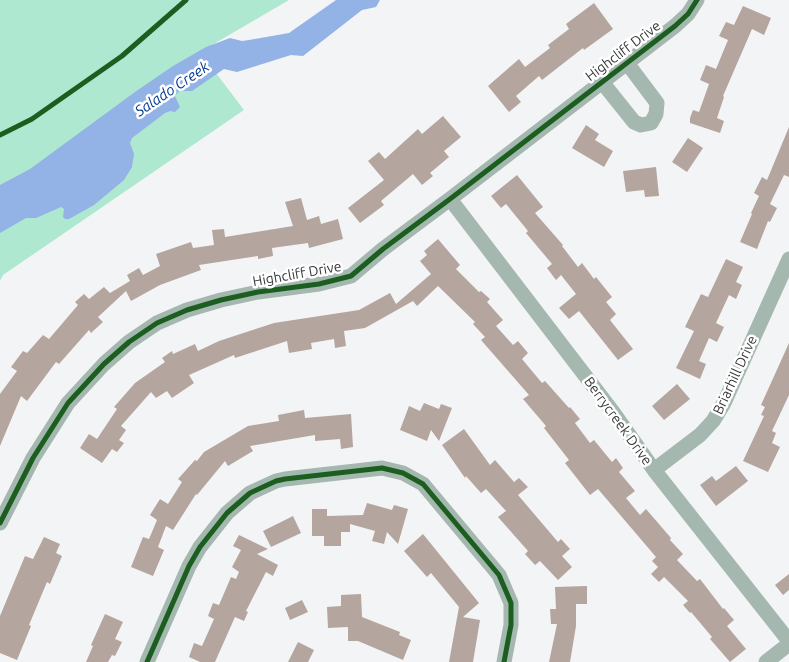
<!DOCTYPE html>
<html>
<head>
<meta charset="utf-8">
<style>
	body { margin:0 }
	canvas { display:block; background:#f3f4f5 }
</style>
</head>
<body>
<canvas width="789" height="662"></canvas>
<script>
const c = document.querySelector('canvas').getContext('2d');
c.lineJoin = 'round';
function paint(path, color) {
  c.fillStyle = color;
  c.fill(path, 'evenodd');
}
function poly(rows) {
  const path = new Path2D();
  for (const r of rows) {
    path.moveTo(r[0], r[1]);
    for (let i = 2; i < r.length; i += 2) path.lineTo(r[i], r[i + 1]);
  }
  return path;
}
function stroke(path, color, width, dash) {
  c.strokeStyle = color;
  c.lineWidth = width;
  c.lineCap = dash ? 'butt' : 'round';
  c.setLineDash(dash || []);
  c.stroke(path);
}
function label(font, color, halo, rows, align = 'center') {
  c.font = font + ' Ubuntu,sans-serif';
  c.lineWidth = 5;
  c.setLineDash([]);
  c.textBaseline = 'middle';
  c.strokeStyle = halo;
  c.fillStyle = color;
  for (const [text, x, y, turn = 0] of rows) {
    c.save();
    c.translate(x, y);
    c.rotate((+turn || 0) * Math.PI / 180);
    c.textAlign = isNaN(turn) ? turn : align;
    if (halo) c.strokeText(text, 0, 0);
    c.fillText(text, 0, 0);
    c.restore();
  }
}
const green = poly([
	[0,0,289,0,200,52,244,110,3,275,0,281]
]);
const water = poly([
	[336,0,380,0,376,7,362,10,303,56,291,55,237,72,224,69,192,91,179,91,175,96,180,107,175,112,170,111,165,113,132,138,130,143,134,154,132,167,124,180,94,205,69,219,65,219,63,217,64,209,61,207,36,218,26,218,0,233,0,185,30,169,135,92,173,66,206,47,230,38,242,41,249,40,289,33]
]);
const building = poly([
	[594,3,613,29,584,50,583,48,542,80,539,76,516,96,521,102,509,112,488,86,519,59,525,67,550,48,548,45,569,29,566,24],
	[743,6,771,18,764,35,752,29,723,96,724,97,717,118,724,121,720,133,690,123,690,118,693,110,699,112,709,84,700,80,706,65,716,69,728,40,719,36,726,22,734,25],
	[443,116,461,137,444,151,449,157,430,173,433,176,422,185,413,174,381,201,384,205,360,223,348,208,384,180,368,161,379,152,385,159,418,129,422,134],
	[586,125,599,134,595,140,613,151,604,167,572,148],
	[789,127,789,177,784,175,770,204,777,208,770,222,768,221,757,249,740,242,752,214,751,213,759,196,754,193,762,177,767,180],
	[688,138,703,148,687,172,672,162],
	[656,167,659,196,645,197,644,190,626,192,623,171],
	[517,175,543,207,535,213,563,245,562,246,578,267,582,263,594,279,596,277,612,297,606,302,616,314,610,320,633,349,618,360,579,311,569,319,559,308,576,294,561,275,556,280,547,268,552,264,526,233,528,231,506,204,501,208,491,196],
	[301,198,307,220,319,216,321,224,338,219,343,239,309,248,308,243,272,248,273,256,258,259,258,256,199,265,201,270,160,285,131,301,126,291,98,317,103,322,91,333,89,330,59,364,56,362,27,401,21,396,0,446,0,394,17,371,11,367,23,351,27,353,43,335,49,339,78,305,75,302,84,294,89,299,104,287,110,293,130,281,127,275,139,268,143,275,160,266,156,254,191,242,193,248,214,245,212,230,224,229,225,237,293,226,285,202],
	[438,239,460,265,456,269,479,292,481,291,490,299,487,302,503,320,496,326,513,345,518,341,528,353,522,359,542,383,545,381,569,408,570,407,580,419,575,423,590,443,594,440,612,462,616,458,623,468,619,472,635,491,626,498,640,515,646,509,671,538,670,540,683,554,677,560,697,581,700,579,723,609,724,608,734,620,727,626,746,649,730,662,710,639,712,637,691,612,690,613,683,605,688,601,664,577,659,582,651,574,658,567,652,561,656,557,598,489,590,495,565,463,569,460,544,428,546,426,523,399,529,395,481,340,485,337,473,324,475,322,438,286,417,306,413,301,365,328,344,331,346,346,335,348,334,339,311,343,312,349,289,353,287,341,235,358,234,355,189,375,194,383,172,398,167,391,156,398,151,392,121,426,126,430,119,440,124,443,117,452,112,449,102,463,80,448,89,434,97,439,117,409,114,407,135,383,165,362,162,358,172,351,173,354,195,344,198,351,219,341,274,323,359,310,390,293,396,304,431,274,420,261,427,255,424,251],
	[726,259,743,267,736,282,742,285,736,299,729,295,716,323,724,327,717,342,709,338,699,361,706,364,700,379,676,368,694,331,685,327,701,294,708,297],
	[789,343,789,395,772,431,776,433,772,443,780,447,768,472,743,461,764,416,761,415,765,407,761,405],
	[677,384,690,399,664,420,652,406],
	[424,403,439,409,441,404,452,408,439,441,431,430,427,441,400,430,409,406,420,411],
	[304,410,305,418,351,414,353,447,341,449,340,439,315,441,315,435,250,446,253,451,228,466,225,461,197,495,196,494,173,530,166,526,158,547,164,550,153,576,131,567,143,537,149,539,157,520,150,515,160,499,168,504,182,482,178,479,195,460,197,461,204,452,248,426,279,421,278,415],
	[464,429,490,465,495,460,514,482,519,478,528,487,518,495,558,542,561,539,570,549,562,556,572,567,558,580,540,561,535,565,525,554,528,551,498,517,506,511,486,489,481,493,466,476,465,478,442,445],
	[736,466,748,481,716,506,700,485,712,476,716,481],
	[367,503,392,510,394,505,408,509,398,544,387,532,384,544,372,541,375,531,350,524,350,532,341,532,341,546,324,546,324,536,312,536,312,509,327,509,327,516,363,515],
	[293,516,301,533,271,547,263,531],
	[423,534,479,603,463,617,480,620,473,662,449,662,459,607,431,573,427,577,404,551],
	[239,535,268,549,257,554,278,565,273,576,266,572,246,611,248,612,244,621,235,617,215,662,200,662,189,657,194,643,202,646,214,619,208,616,213,603,219,605,231,577,236,579,239,572,232,567,241,550,233,546],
	[44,537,60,544,56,553,62,556,50,584,47,582,29,625,31,626,17,660,0,653,0,616,25,556,33,559],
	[789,574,789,590,783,595,775,585],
	[587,586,587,604,576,604,576,626,570,662,549,662,557,624,551,624,550,609,556,609,555,587],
	[361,594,362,617,400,632,399,635,411,640,403,660,358,641,348,641,348,627,328,628,327,607,341,606,341,595],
	[302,600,308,612,290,620,285,608],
	[105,614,123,622,115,639,122,642,115,656,112,655,108,662,86,662,93,646,91,645],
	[298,642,314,650,308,662,288,662]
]);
const minor = poly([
	[602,82,634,122,641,125,651,123,656,114,657,103,627,63],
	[450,199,613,412,654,470,789,641],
	[654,470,700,435,713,421,724,403,789,259],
	[0,523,33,458,68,403,104,364,129,342,157,323,187,310,221,300,258,292,319,284,351,276,383,249,450,199,675,26,688,14,697,0],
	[147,662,189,566,200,547,227,513,250,493,276,481,285,479,382,468,403,473,423,484,499,575,511,603,511,625,504,662],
	[766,662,789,644]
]);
const cycleway = poly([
	[0,135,32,119,122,56,186,0],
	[0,523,33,458,68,403,104,364,129,342,157,323,187,310,221,300,258,292,319,284,351,276,383,249,450,199,675,26,688,14,697,0],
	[147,662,189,566,200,547,227,513,250,493,276,481,285,479,382,468,403,473,423,484,499,575,511,603,511,625,504,662]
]);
const streetNames = [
	["Highcliff Drive",623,51,-37],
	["Highcliff Drive",297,274,-10],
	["Briarhill Drive",735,375,-65],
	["Berrycreek Drive",618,421,54]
];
const waterNames = [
	["Salado Creek",172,89,-34]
];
paint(green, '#afe8d1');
paint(water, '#93b2e6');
paint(building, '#b5a59f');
stroke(minor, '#a5b8af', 15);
stroke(cycleway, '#1b5e20', 5);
label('14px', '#373738', '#fff', streetNames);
label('italic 15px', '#063c92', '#fff', waterNames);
</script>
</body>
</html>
